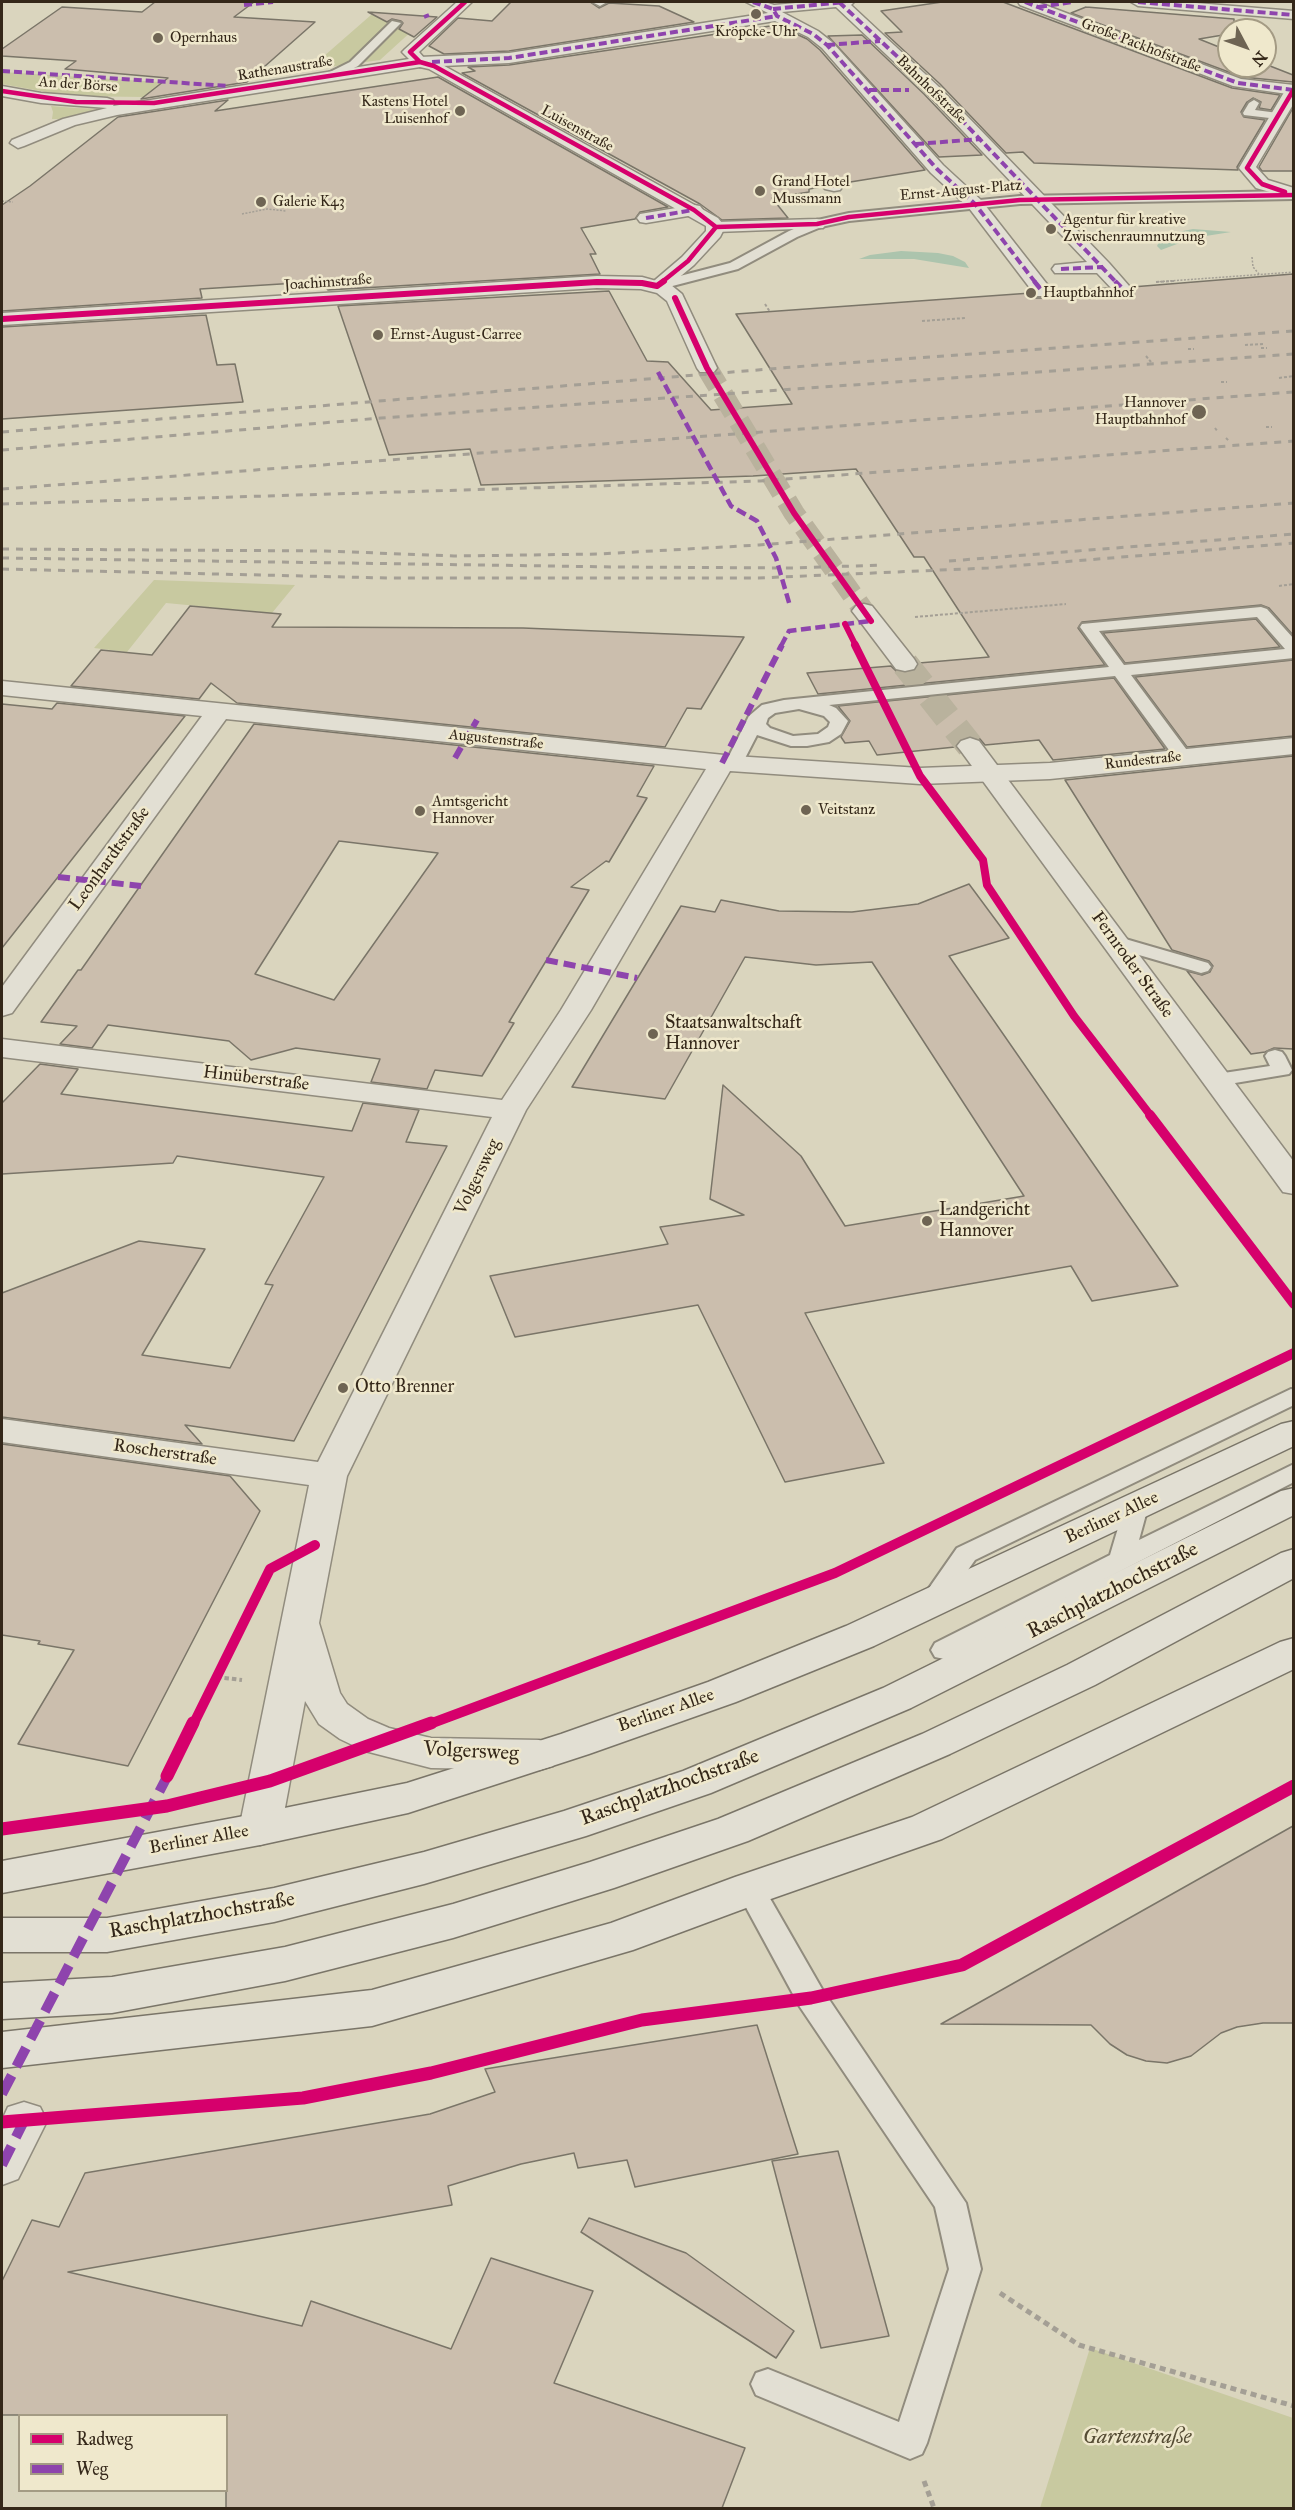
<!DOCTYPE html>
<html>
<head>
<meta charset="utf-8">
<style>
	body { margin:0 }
	#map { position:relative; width:1295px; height:2510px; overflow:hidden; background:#dad5be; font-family:"IM FELL Great Primer",serif }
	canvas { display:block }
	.frame { position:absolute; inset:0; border:3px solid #342719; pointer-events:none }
	.legend { position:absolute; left:18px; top:2414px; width:210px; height:78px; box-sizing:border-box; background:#efe8cc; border:2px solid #a49b84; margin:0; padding:8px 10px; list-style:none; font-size:18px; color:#342719 }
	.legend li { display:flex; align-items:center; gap:12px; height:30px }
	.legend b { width:30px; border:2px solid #a49b84 }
	.north { position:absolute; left:1217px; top:18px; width:60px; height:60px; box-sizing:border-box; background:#efe8cc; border:2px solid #a49b84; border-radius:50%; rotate:131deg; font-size:16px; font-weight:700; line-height:24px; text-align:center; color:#342719 }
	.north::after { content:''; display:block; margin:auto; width:21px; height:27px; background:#6e6453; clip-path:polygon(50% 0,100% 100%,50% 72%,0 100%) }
</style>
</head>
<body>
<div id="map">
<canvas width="1295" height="2510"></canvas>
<div class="frame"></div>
<ul class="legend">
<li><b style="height:8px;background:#d6006c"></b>Radweg</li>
<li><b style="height:8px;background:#8e44ad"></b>Weg</li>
</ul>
<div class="north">N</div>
</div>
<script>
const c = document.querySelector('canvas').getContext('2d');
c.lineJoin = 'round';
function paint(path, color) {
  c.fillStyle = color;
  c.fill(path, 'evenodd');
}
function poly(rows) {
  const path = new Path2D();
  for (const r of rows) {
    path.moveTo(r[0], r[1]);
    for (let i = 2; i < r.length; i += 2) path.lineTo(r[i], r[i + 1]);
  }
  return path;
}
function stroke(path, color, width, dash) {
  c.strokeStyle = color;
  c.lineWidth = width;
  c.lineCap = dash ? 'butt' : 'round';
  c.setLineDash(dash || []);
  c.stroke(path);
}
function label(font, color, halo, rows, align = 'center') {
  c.font = font + ' "IM FELL Great Primer",serif';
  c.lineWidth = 5;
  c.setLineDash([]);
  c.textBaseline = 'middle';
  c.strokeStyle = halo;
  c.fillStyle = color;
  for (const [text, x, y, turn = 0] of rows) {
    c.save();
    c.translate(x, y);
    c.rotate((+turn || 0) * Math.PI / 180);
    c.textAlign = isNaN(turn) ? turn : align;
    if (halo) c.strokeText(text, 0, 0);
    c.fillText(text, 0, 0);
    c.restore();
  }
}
const green = poly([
	[371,15,425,19,380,60,308,70],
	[2,72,207,85,180,93,143,97,68,96,2,84],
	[51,106,75,108,108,109,62,119,52,119,53,112],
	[154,580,295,585,272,613,166,603,127,652,94,648],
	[1090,2348,1293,2418,1293,2508,1040,2508]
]);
const water = poly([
	[1193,229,1231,232,1193,238,1161,250,1157,246,1161,238,1168,234],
	[901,251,938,253,953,256,965,262,969,268,914,259,859,259,870,255]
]);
const building = poly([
	[155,2,254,2,234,17,315,22,247,82,141,99,168,78,65,69,76,61,2,56,2,49,62,7,142,12,155,2],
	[511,2,590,2,599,8,609,3,659,6,694,22,509,51,444,54,429,46,458,18,492,21,511,2],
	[942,2,1003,2,1232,88,1280,95,1271,110,1259,108,1261,102,1253,98,1247,102,1241,112,1244,117,1265,120,1237,167,1238,170,1034,163,1023,152,1006,153,940,84,885,33,902,32,881,11,942,2],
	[1086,7,1234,19,1234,30,1229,30,1229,34,1199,39,1229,51,1229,66,1265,64,1293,75,1293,82,1242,77,1071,13,1086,7],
	[368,12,437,17,414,37,399,29,403,23,401,21,392,19,387,22,368,12],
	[777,25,807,39,820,50,925,170,844,183,840,180,825,179,821,187,809,189,809,192,772,198,788,218,722,220,700,204,462,73,475,71,468,67,509,65,777,25],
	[862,35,924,94,982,155,939,157,828,36,862,35],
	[438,77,668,207,640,212,635,219,581,228,596,254,590,254,600,274,328,290,324,285,297,285,297,283,200,289,202,298,2,311,2,205,30,186,118,117,228,100,215,111,438,77],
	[1293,108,1293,171,1262,171,1259,167,1293,108],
	[1293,274,1293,635,1269,608,1261,605,1082,622,1078,628,1105,665,818,694,807,673,891,666,896,671,905,673,916,670,919,663,989,657,924,557,914,557,856,469,753,476,481,485,470,449,389,455,338,306,609,291,647,361,668,362,711,410,792,404,736,314,1031,293,1036,298,1050,298,1054,292,1108,288,1114,293,1128,293,1132,287,1293,274],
	[206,315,217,365,235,364,243,402,2,419,2,327,206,315],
	[190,606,281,614,272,627,523,628,744,637,701,709,687,708,665,747,237,703,211,683,199,699,71,686,101,650,152,655,190,606],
	[1256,619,1280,647,1125,663,1103,633,1256,619],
	[1293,660,1293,736,1187,747,1135,677,1293,660],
	[1114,678,1165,749,1053,760,1039,740,985,745,980,739,969,736,959,740,955,747,877,755,869,741,845,743,841,737,850,721,838,706,1114,678],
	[57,703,185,716,2,948,2,704,52,709,57,703],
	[254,724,654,766,637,796,647,798,609,862,606,861,571,887,589,890,509,1022,514,1023,482,1076,435,1070,427,1089,371,1082,380,1059,296,1048,251,1060,229,1041,108,1025,92,1048,60,1044,77,1026,41,1022,78,970,81,970,254,724],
	[339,841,438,853,334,1000,255,974,339,841],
	[1293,756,1293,1049,1274,1048,1265,1052,1251,1054,1187,971,1202,975,1210,972,1213,966,1209,961,1172,950,1065,780,1293,756],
	[969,884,1009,938,949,956,1178,1286,1092,1301,1071,1266,805,1313,884,1463,785,1482,698,1305,515,1337,490,1276,668,1244,660,1227,744,1215,710,1199,723,1085,801,1156,845,1226,1024,1196,872,962,816,965,745,957,665,1099,572,1087,681,906,715,912,721,900,779,911,852,912,918,904,969,884],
	[40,1064,78,1069,61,1094,352,1131,363,1103,419,1110,406,1142,447,1146,294,1441,185,1425,202,1444,2,1417,2,1293,139,1241,205,1249,142,1355,230,1368,273,1285,265,1284,324,1177,177,1156,173,1163,2,1174,2,1103,40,1064],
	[2,1444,230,1476,260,1511,128,1766,18,1744,74,1650,38,1644,40,1641,2,1635,2,1444],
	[1293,1826,1293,2023,1263,2023,1237,2027,1221,2033,1191,2056,1167,2063,1146,2061,1127,2055,1110,2044,1091,2025,941,2024,1293,1826],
	[757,2025,798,2154,635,2187,627,2160,578,2168,574,2153,521,2164,448,2186,452,2205,68,2272,302,2326,311,2301,451,2349,491,2258,593,2291,554,2383,745,2448,722,2508,226,2508,226,2415,2,2415,2,2281,32,2220,59,2227,85,2173,430,2114,495,2092,485,2069,757,2025],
	[838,2151,889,2336,821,2348,772,2161,838,2151],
	[589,2218,686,2253,794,2331,776,2358,581,2232,589,2218]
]);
const tertiaryTunnelFar1 = poly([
	[707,368,794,513,864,611]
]);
const tertiaryTunnel = poly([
	[905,664,970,746]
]);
const pathFar3 = poly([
	[2,201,13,202],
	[242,214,267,209,286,211],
	[1252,257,1253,267,1259,274],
	[1156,282,1294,272]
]);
const pathFar2 = poly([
	[1156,282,1174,281],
	[765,304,770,312],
	[922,321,966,318],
	[1245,345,1263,344],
	[1261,348,1267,348],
	[1188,349,1194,349],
	[1146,356,1151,362],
	[1279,378,1294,376],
	[1221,382,1227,382],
	[1266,427,1272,427],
	[1215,428,1218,432],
	[1226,438,1229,441],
	[1279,586,1294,584],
	[915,617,1066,604]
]);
const pathFar1 = poly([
	[217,1677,242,1680]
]);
const path = poly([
	[1000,2293,1079,2345,1294,2406],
	[924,2481,934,2508]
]);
const service = poly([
	[392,21,401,23,358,66,330,80,322,80,322,76,350,62,392,21],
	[1254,100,1259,103,1255,110,1278,113,1283,116,1278,119,1244,115,1243,113,1249,103,1254,100],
	[1294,191,1294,199,1020,204,849,221,821,227,797,237,738,269,657,290,651,286,653,283,730,263,789,231,813,221,849,213,1020,196,1294,191],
	[1261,607,1267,609,1294,639,1294,658,1131,675,1192,757,1189,761,1177,761,1115,676,829,705,836,708,848,721,841,734,829,742,807,746,791,746,757,735,740,768,728,768,725,764,749,716,762,705,784,700,1109,667,1080,627,1082,624,1261,607],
	[1257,617,1285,649,1124,665,1099,631,1257,617],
	[799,709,824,716,830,722,828,727,818,734,793,736,770,728,766,724,768,718,775,713,799,709],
	[1115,936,1208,963,1211,967,1208,971,1201,973,1108,946,1105,942,1108,938,1115,936],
	[1275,1050,1282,1052,1285,1056,1292,1070,1289,1074,1217,1086,1210,1084,1207,1080,1210,1076,1217,1074,1270,1066,1265,1056,1268,1052,1275,1050],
	[1291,1389,1294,1390,1294,1405,975,1560,942,1607,933,1610,924,1607,920,1601,957,1548,1291,1389],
	[1294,1464,1294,1482,953,1657,944,1659,935,1657,931,1650,935,1643,1110,1555,1126,1501,1135,1499,1144,1501,1148,1507,1139,1540,1294,1464],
	[750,1878,760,1881,822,1989,966,2203,981,2269,927,2443,922,2454,910,2459,756,2395,751,2384,756,2373,768,2369,899,2422,949,2269,935,2207,800,2007,736,1889,740,1881,750,1878]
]);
const pedestrian = poly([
	[592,2,607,2,600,6,592,2],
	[746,2,765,2,774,5,807,2,854,2,851,5,938,86,1109,263,1130,287,1128,291,1114,291,1097,273,1055,273,1052,269,1055,265,1087,262,926,92,836,7,782,12,818,31,832,42,943,165,981,200,1050,288,1052,292,1050,296,1036,296,969,208,931,173,822,48,808,37,775,21,509,63,420,67,412,62,420,57,509,53,768,13,746,2],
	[1018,2,1037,2,1241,79,1294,85,1294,95,1233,86,1020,5,1018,2],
	[1131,2,1184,2,1294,11,1294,19,1138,6,1131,2],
	[831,180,840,182,843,186,840,190,834,191,825,189,822,185,825,181,831,180],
	[694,205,700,206,703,210,700,214,646,223,640,222,637,218,640,214,694,205],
	[817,219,823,220,826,224,823,228,716,232,710,231,707,227,710,223,716,222,817,219],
	[24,2102,40,2107,47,2121,18,2179,2,2185,2,2120,8,2107,24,2102]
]);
const minor = poly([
	[457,2,472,2,419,52,425,59,439,63,718,218,722,223,725,227,720,237,694,265,664,290,650,290,648,286,682,257,706,231,706,226,429,69,420,67,117,115,75,125,24,146,18,148,10,143,12,140,63,119,107,108,41,103,2,96,2,86,41,93,107,98,113,100,115,103,113,106,409,59,402,52,405,49,457,2],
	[1294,84,1294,103,1256,167,1268,180,1294,188,1294,199,1256,188,1239,168,1286,89,1294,84],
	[2,681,734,756,920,768,1050,763,1294,738,1294,754,1050,779,920,784,730,771,591,1010,526,1110,347,1476,319,1623,340,1693,347,1704,368,1719,389,1728,431,1738,539,1740,553,1744,559,1755,553,1766,539,1770,431,1768,365,1751,340,1739,319,1724,305,1701,281,1829,275,1840,260,1845,245,1840,239,1829,309,1485,2,1442,2,1419,318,1462,492,1117,2,1057,2,1039,502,1100,561,1010,706,769,226,719,12,1013,2,1016,2,987,202,716,2,695,2,681]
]);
const tertiary = poly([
	[597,276,642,277,671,285,682,294,717,368,714,372,700,372,697,368,667,301,657,293,641,289,597,288,2,325,2,313,597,276],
	[864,604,872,606,914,659,917,664,914,669,905,671,896,669,856,616,852,611,856,606,864,604],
	[970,738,979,741,1294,1162,1294,1194,1283,1192,961,751,957,746,961,741,970,738]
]);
const secondary = poly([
	[1294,1421,1294,1446,874,1646,736,1702,589,1754,408,1813,260,1845,2,1893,2,1861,260,1813,407,1783,561,1734,708,1682,846,1626,1281,1424,1294,1421],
	[1294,1488,1294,1515,911,1708,711,1793,586,1836,424,1884,274,1922,107,1952,2,1952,2,1918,107,1918,274,1888,424,1852,564,1811,683,1771,883,1688,1281,1491,1294,1488],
	[1294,1549,1294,1578,1095,1685,950,1754,748,1841,614,1888,453,1938,285,1981,112,2013,2,2019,2,1983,112,1977,285,1947,453,1904,590,1862,718,1819,922,1734,1067,1665,1281,1553,1294,1549],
	[1294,1638,1294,1669,942,1839,765,1901,633,1950,372,2026,2,2068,2,2032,372,1990,611,1923,735,1877,912,1817,1280,1642,1294,1638]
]);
const rail = poly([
	[2,432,818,365,1294,331],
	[2,450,381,418,1294,354],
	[2,489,1294,392],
	[2,504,760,481,1294,441],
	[2,549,325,551,454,556,599,554,759,545,1294,503],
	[2,558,618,567,793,568,883,565],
	[949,561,1294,534],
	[2,569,388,578,758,578,988,568,1294,543]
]);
const quietFar3 = poly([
	[753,2,773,9,777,16,813,34,827,45,937,169,975,204,1035,282],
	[839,2,932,89,1116,282],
	[1025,2,1238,83,1293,90],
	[1138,2,1294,15],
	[244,5,273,2],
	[1039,7,1072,2],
	[773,9,845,2],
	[424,17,429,15],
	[827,45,880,41],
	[432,62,509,58,777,16],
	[2,71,229,86],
	[869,90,909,90],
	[916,144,981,139],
	[831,185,834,186],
	[646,218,693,210],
	[1061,269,1103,267]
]);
const quietFar2 = poly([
	[1034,281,1043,292],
	[1115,281,1121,287],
	[658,372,731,506,757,521,776,558,790,606],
	[781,646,789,631,871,621]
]);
const quietFar1 = poly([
	[455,758,477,720],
	[722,763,782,645],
	[58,877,141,886],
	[546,960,637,978]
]);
const quiet = poly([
	[2,2094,169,1773],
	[2,2165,24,2121]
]);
const cyclewayFar4 = poly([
	[420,62,410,52,465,2],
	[2,91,76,102,154,103,420,62,434,66,694,210,716,227],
	[1285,192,1262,184,1247,168,1294,89],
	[716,227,817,224,849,217,1020,200,1294,195],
	[594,282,606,282],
	[662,282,688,261,716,227]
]);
const cyclewayFar3 = poly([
	[675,298,707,368,794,513,871,621],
	[2,319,597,282,642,283,657,286,664,281],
	[845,624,856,646]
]);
const cyclewayFar2 = poly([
	[855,645,920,776,983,860,987,885,1074,1016,1151,1116]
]);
const cyclewayFar1 = poly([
	[1150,1115,1294,1304],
	[193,1725,270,1569,315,1545],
	[427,1725,835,1573,1294,1353]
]);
const cycleway = poly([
	[167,1776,193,1723],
	[2,1829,167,1806,270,1781,431,1723],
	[2,2122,303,2098,431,2073,642,2020,811,1998,962,1965,1294,1786]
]);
const markers = [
	[756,14,6,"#6e6453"],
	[158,38,6,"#6e6453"],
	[460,111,6,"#6e6453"],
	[760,191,6,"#6e6453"],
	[261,202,6,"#6e6453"],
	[1051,229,6,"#6e6453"],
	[1031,293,6,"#6e6453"],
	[378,335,6,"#6e6453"],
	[1199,412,8,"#6e6453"],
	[806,810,6,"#6e6453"],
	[420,811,6,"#6e6453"],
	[653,1034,6,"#6e6453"],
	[927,1221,6,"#6e6453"],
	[343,1388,6,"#6e6453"]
];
const farPoinames = [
	["Kröpcke-Uhr",756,32,"center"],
	["Opernhaus",170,38],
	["Kastens Hotel",448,102,"right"],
	["Luisenhof",448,119,"right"],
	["Grand Hotel",772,182],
	["Mussmann",772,199],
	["Galerie K43",273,202],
	["Agentur für kreative",1063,220],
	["Zwischenraumnutzung",1063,237],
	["Hauptbahnhof",1043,293],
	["Ernst-August-Carree",390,335],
	["Hannover",1186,403,"right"],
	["Hauptbahnhof",1186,420,"right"],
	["Amtsgericht",432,802],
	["Hannover",432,819],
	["Veitstanz",818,810]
];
const farStreetnames = [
	["Große Packhofstraße",1141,46,21],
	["Rathenaustraße",285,69,-9],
	["An der Börse",78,85,4],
	["Bahnhofstraße",931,90,44],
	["Luisenstraße",577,129,29],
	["Ernst-August-Platz",961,191,-5],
	["Joachimstraße",328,283,-4],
	["Augustenstraße",496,740,6],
	["Rundestraße",1143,761,-6]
];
const streetNames = [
	["Leonhardtstraße",110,859,-54],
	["Fernroder Straße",1132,965,54],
	["Hinüberstraße",256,1079,7],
	["Volgersweg",478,1177,-64],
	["Roscherstraße",165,1453,8],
	["Berliner Allee",1112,1518,-25],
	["Berliner Allee",666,1711,-19],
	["Berliner Allee",199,1840,-10]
];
const poiNames = [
	["Staatsanwaltschaft",665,1024],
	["Hannover",665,1045],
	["Landgericht",939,1211],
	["Hannover",939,1232],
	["Otto Brenner",355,1388]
];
const nearStreetnames = [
	["Raschplatzhochstraße",1113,1591,-27],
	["Volgersweg",471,1752,3],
	["Raschplatzhochstraße",670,1788,-20],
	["Raschplatzhochstraße",202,1916,-10]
];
const nearParknames = [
	["Gartenstraße",1137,2438]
];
paint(green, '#c8c9a0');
paint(water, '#acc4ad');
paint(building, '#cbbead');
stroke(building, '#7a7568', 1.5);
stroke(tertiaryTunnelFar1, '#b9b29d', 21, [21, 10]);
stroke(tertiaryTunnel, '#b9b29d', 27, [27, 14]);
stroke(service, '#918c7e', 4);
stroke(pedestrian, '#918c7e', 3);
stroke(minor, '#918c7e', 3);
stroke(tertiary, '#918c7e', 3);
stroke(secondary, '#7a7568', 3);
stroke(pathFar3, '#a49f95', 1.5, [2, 1.5]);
stroke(pathFar2, '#a49f95', 2, [3, 2]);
stroke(pathFar1, '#a49f95', 4, [4.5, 3]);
stroke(path, '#a49f95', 5, [6, 4.5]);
paint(service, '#e2dfd3');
paint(pedestrian, '#e2dfd3');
paint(minor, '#e2dfd3');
paint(tertiary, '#e2dfd3');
paint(secondary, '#e2dfd3');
stroke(rail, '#a49f95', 3, [7, 7]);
stroke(quietFar3, '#8e44ad', 4, [8, 4]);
stroke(quietFar2, '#8e44ad', 4.5, [10, 4.5]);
stroke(quietFar1, '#8e44ad', 6, [12, 6]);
stroke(quiet, '#8e44ad', 10, [21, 10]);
stroke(cyclewayFar4, '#d6006c', 4.5);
stroke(cyclewayFar3, '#d6006c', 6);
stroke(cyclewayFar2, '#d6006c', 8);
stroke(cyclewayFar1, '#d6006c', 10);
stroke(cycleway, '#d6006c', 13);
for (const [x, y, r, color] of markers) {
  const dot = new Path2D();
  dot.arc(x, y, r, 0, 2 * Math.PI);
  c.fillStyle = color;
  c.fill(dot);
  stroke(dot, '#efe8cc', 2);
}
label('15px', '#342719', '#efe8cc', farPoinames, 'left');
label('15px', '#342719', '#efe8cc', farStreetnames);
label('18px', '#342719', '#efe8cc', streetNames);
label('18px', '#342719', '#efe8cc', poiNames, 'left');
label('21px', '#342719', '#efe8cc', nearStreetnames);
label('italic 21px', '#564d35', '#efe8cc', nearParknames);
</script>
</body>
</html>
